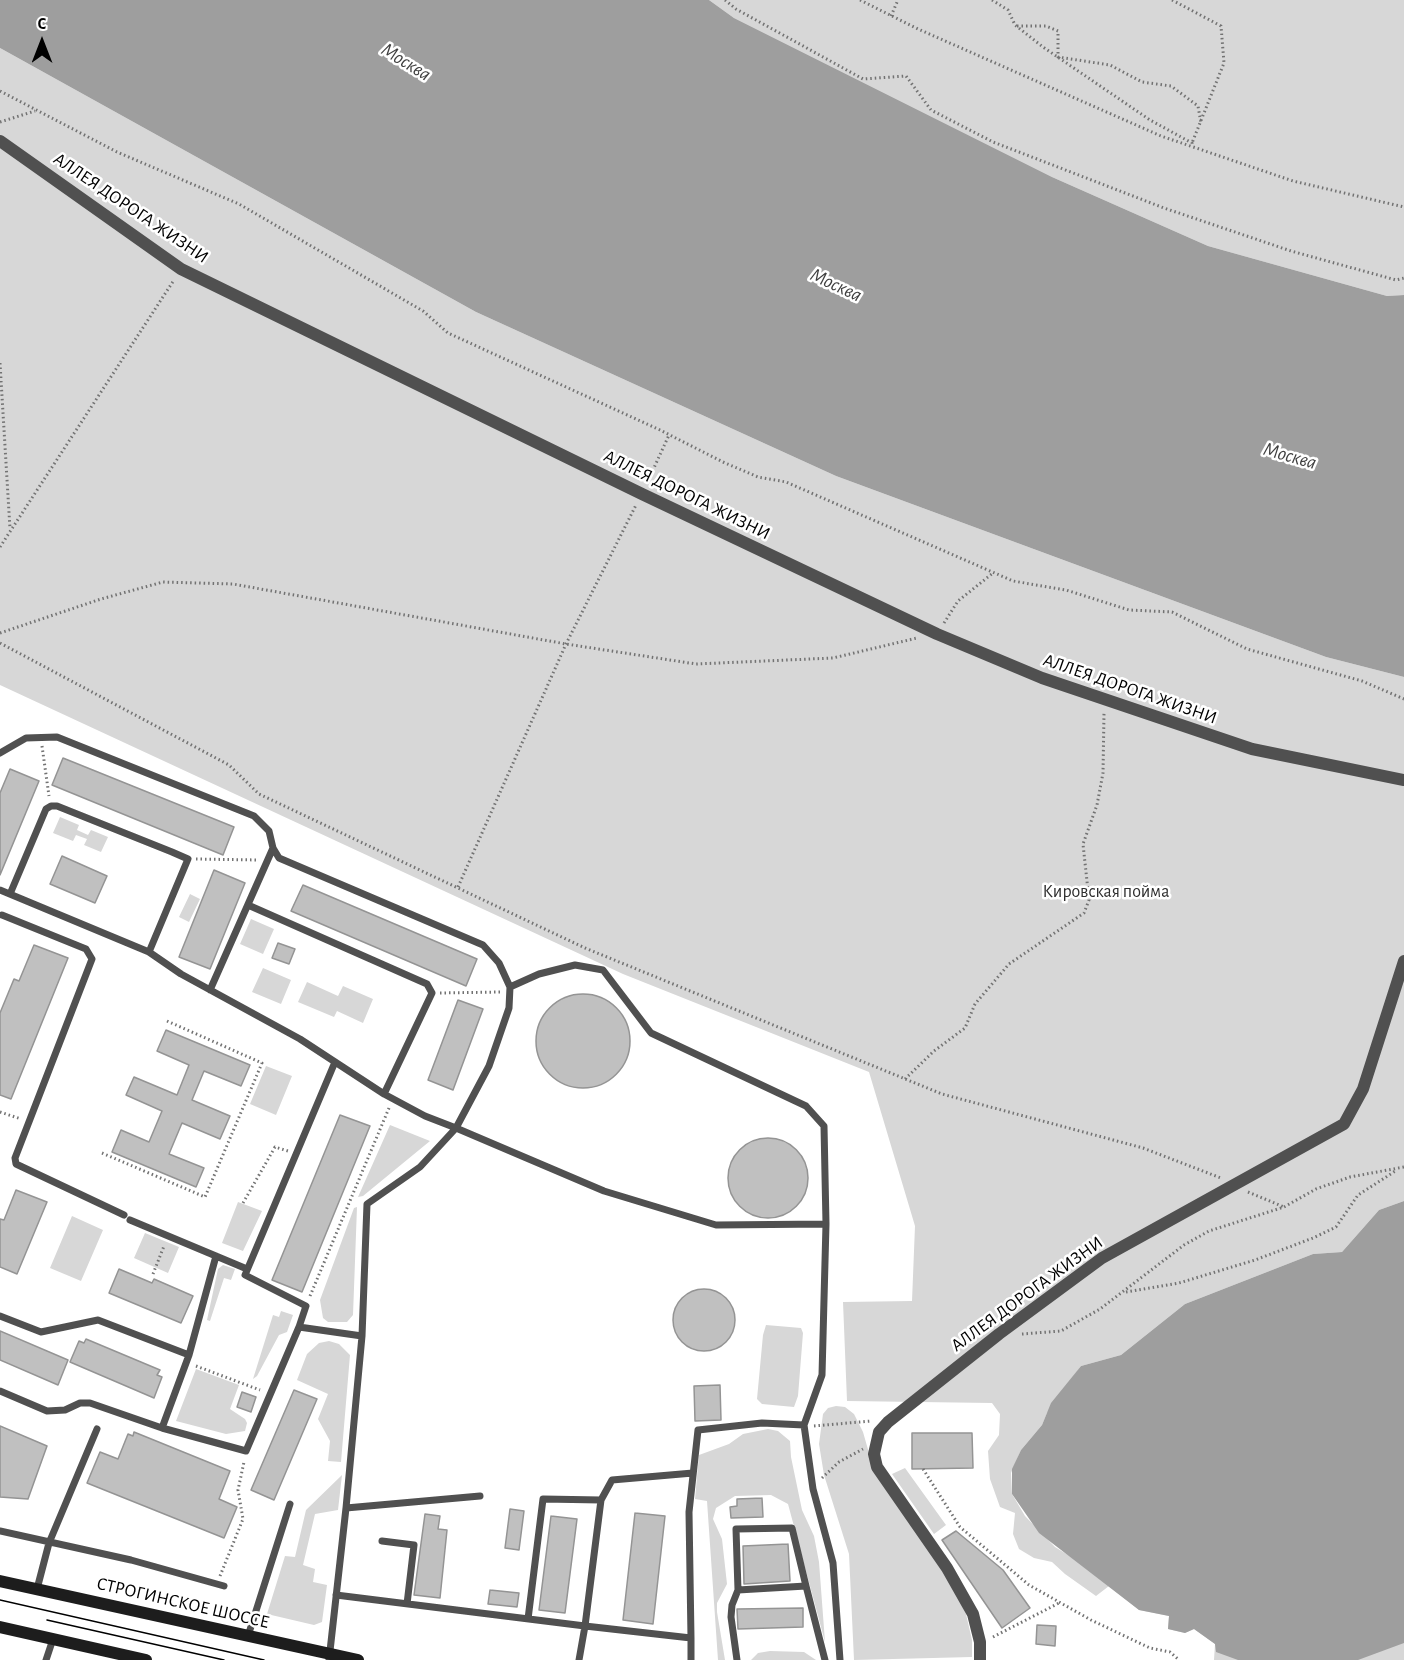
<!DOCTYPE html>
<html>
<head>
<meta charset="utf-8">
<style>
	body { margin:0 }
	#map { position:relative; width:1404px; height:1660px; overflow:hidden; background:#fff; font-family:"Alegreya Sans",sans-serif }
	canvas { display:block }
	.north { position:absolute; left:12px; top:12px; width:60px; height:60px; -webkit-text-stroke:4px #fff; paint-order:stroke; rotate:0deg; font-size:16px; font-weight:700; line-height:24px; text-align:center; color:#000 }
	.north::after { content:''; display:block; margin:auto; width:21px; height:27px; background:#000; clip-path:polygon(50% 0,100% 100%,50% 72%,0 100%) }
</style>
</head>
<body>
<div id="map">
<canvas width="1404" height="1660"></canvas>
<div class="north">С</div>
</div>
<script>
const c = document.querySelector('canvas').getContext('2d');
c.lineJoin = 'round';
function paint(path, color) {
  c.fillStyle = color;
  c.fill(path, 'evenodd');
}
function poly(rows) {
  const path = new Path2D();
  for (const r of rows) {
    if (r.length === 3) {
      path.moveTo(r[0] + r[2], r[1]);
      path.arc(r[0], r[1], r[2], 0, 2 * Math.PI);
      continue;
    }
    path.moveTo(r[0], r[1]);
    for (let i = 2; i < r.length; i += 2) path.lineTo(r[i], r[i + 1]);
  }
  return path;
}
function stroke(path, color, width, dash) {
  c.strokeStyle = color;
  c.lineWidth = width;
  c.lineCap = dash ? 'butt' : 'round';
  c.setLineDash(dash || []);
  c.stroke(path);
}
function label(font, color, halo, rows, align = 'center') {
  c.font = font + ' "Alegreya Sans",sans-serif';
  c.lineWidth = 5;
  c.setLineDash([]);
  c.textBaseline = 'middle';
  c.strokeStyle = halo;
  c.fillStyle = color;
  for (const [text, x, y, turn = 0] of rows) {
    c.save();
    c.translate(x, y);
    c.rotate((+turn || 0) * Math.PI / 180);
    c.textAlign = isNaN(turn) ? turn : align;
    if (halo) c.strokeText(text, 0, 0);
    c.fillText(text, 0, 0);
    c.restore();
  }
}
const green = poly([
	[709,0,1404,0,1404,295,1387,296,1208,246,1052,177,734,18],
	[0,48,476,312,836,476,1326,657,1404,677,1404,1201,1379,1210,1342,1252,1313,1254,1185,1304,1121,1355,1081,1366,1047,1413,1042,1425,1021,1450,1011,1473,1012,1494,1025,1516,1055,1547,1073,1558,1404,1252,1404,1660,1214,1660,1215,1644,1194,1629,1185,1633,1168,1629,1169,1616,1139,1610,1109,1586,1096,1596,1065,1574,1052,1562,1034,1558,1019,1549,1013,1534,1015,1513,1000,1507,990,1479,988,1451,999,1435,1000,1414,992,1403,847,1401,843,1302,912,1301,915,1226,869,1072,623,974,0,685],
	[60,817,79,825,77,830,88,835,91,830,108,837,101,852,84,845,87,839,76,835,73,841,53,833],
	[190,894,200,899,189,922,179,917],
	[251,919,274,929,263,954,240,944],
	[263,968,291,980,281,1004,252,992],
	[307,982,338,996,343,986,373,999,363,1023,337,1011,334,1017,298,1002],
	[266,1066,292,1076,276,1115,250,1104],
	[390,1125,430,1141,363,1196,358,1197],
	[238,1202,262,1211,243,1251,222,1243],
	[357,1207,353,1315,347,1322,328,1322,323,1318,320,1300,354,1208],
	[72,1216,103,1230,81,1281,50,1268],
	[145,1233,179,1247,168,1273,134,1258],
	[223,1265,235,1269,231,1280,224,1278,210,1321,207,1320,218,1269],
	[281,1311,293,1315,287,1332,279,1335,257,1376,253,1379,273,1315,279,1317],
	[766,1325,801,1328,803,1333,798,1396,794,1407,762,1404,757,1399,763,1335],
	[329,1341,339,1344,350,1355,341,1462,328,1461,330,1441,318,1419,328,1394,297,1380,307,1354,319,1343],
	[196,1369,239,1385,230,1409,245,1419,247,1423,245,1431,226,1434,176,1421],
	[836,1406,845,1407,854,1414,863,1432,873,1467,945,1571,966,1614,972,1640,972,1657,854,1660,849,1554,824,1475,819,1444,823,1414,828,1408],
	[768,1429,778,1431,790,1441,791,1457,802,1510,814,1536,819,1562,825,1642,788,1504,771,1495,735,1496,716,1508,713,1519,722,1539,727,1584,717,1603,717,1612,725,1660,718,1660,707,1501,695,1499,699,1455,729,1444,743,1434],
	[905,1468,946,1525,934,1534,892,1474],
	[342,1475,338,1510,315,1514,303,1565,315,1569,313,1582,327,1585,322,1622,314,1625,267,1614,285,1556,295,1557,306,1510],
	[770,1651,804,1652,816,1660,751,1660,758,1653]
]);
const water = poly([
	[0,0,709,0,734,18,1052,177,1208,246,1387,296,1404,295,1404,677,1326,657,836,476,476,312,0,48],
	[1404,1201,1404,1643,1358,1660,1238,1660,1216,1652,1215,1644,1194,1629,1185,1633,1168,1629,1169,1616,1139,1610,1039,1533,1012,1494,1012,1469,1021,1450,1042,1425,1051,1403,1081,1366,1121,1355,1185,1304,1313,1254,1342,1252,1379,1210]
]);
const building = poly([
	[63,758,234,827,223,855,52,785,63,758],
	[10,769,39,781,0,875,0,793,10,769],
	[62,856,107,876,95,903,50,884,62,856],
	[214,870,245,883,210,969,179,957,214,870],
	[303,885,477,959,466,986,291,911,303,885],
	[278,943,295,949,289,964,272,958,278,943],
	[34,945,68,958,11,1099,0,1095,0,1013,14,979,19,981,34,945],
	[583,1041,47],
	[458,1000,483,1009,453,1090,428,1080,458,1000],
	[166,1030,250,1065,241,1086,204,1071,192,1100,230,1116,220,1139,182,1123,169,1154,204,1168,196,1187,112,1152,121,1130,149,1142,162,1111,126,1095,134,1077,177,1095,189,1065,157,1051,166,1030],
	[340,1115,370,1126,302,1292,272,1280,340,1115],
	[768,1178,40],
	[16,1190,47,1202,17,1274,0,1267,0,1219,4,1220,16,1190],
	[119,1269,152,1283,154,1279,193,1296,181,1323,109,1293,119,1269],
	[704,1320,31],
	[0,1331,68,1360,58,1385,0,1360,0,1331],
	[86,1339,160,1370,157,1375,162,1377,154,1398,70,1362,79,1341,84,1343,86,1339],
	[720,1385,721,1420,695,1421,694,1386,720,1385],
	[294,1390,317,1399,274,1500,251,1490,294,1390],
	[242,1392,256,1397,251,1412,237,1407,242,1392],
	[0,1426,47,1446,28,1499,0,1497,0,1426],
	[134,1432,230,1471,219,1499,237,1507,224,1538,87,1483,100,1452,118,1459,128,1434,133,1436,134,1432],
	[912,1433,972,1433,973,1468,912,1469,912,1433],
	[762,1498,763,1517,731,1518,730,1507,737,1506,737,1499,762,1498],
	[510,1509,524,1511,519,1550,505,1548,510,1509],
	[635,1513,665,1516,653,1624,623,1620,635,1513],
	[425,1514,440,1516,438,1529,447,1530,440,1598,414,1595,425,1514],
	[551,1516,577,1519,565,1613,539,1610,551,1516],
	[956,1531,1003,1570,1030,1608,1002,1628,942,1540,956,1531],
	[788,1544,790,1581,744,1584,743,1546,788,1544],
	[490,1590,519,1593,517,1607,488,1604,490,1590],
	[803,1608,803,1627,738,1629,737,1609,803,1608],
	[1037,1625,1056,1626,1055,1646,1036,1644,1037,1625]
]);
const path = poly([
	[725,0,736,9,863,79,906,76,931,110,993,142,1164,208,1291,251,1396,280,1404,278],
	[860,0,918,29,1161,136,1293,181,1404,207],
	[992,0,1008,10,1015,25,1043,47,1150,120,1192,143,1191,146],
	[1172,0,1221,26,1224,63,1192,143],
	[891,16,898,0],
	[1017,26,1046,26,1058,31,1058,57,1110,65,1142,82,1171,86,1198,106,1201,123],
	[0,91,117,152,239,204,423,311,448,333,660,430,723,462,758,477,786,482,1013,581,1066,590,1129,610,1172,612,1247,649,1362,681,1404,699],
	[0,122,35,111],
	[0,363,10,529],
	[647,483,669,435],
	[0,547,174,280],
	[944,623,958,601,993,573],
	[0,633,101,599,163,582,233,584,566,644,696,664,833,658,917,638],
	[0,643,229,765,259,794,585,948,942,1094,1143,1148,1221,1178],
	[42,746,49,796],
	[196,859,259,860],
	[458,887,566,644,636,505],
	[440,993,500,992],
	[905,1079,934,1051,965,1028,975,1004,1009,964,1084,913,1089,900,1083,844,1097,805,1103,773,1104,713],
	[0,1112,21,1119],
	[102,1153,205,1197,262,1063,167,1021],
	[1248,1192,1284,1207],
	[243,1203,275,1147,288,1151],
	[153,1274,164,1246],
	[1126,1292,1179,1283,1255,1260,1313,1238,1336,1227,1358,1195,1397,1170],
	[310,1296,389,1108],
	[1022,1334,1061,1331,1100,1309,1184,1245,1209,1231,1284,1207,1316,1189,1350,1177,1404,1167],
	[196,1366,260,1390],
	[814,1426,871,1421],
	[923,1469,960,1527,1029,1585,1091,1620,1150,1648,1170,1652,1179,1660],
	[822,1478,839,1462,863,1449],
	[220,1576,243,1519,238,1490,244,1462],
	[993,1637,1059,1603]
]);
const lane = poly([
	[0,753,26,738,57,737,254,816,269,831,273,848,279,858,483,945,499,963,510,987,509,1008,489,1066,456,1128,604,1191,716,1225,826,1224],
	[0,890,149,952,181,974,300,1039,384,1094,425,1116,456,1128,420,1167,367,1204,362,1336,346,1508],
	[10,894,46,809,51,806,57,806,172,852,188,859,149,952],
	[248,905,427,984,432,993,384,1094],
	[2,915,86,949,92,959,15,1158,16,1164,124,1215],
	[510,987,539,974,575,965,603,970,651,1033,806,1106,824,1126,826,1224,822,1375,804,1425,813,1489,833,1563,840,1660],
	[210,990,273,848],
	[130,1220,247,1269],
	[0,1316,41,1332,98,1320,189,1355,216,1256],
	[299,1327,306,1306,245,1275,335,1062],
	[0,1391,47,1411,65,1410,80,1403,90,1403,162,1428,246,1451,299,1327,362,1336],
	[162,1428,189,1355],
	[601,1500,612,1480,693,1473],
	[0,1531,131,1560,224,1586],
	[382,1541,414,1545,407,1604],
	[37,1589,49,1543,97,1429],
	[738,1590,736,1529,792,1528,806,1586],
	[336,1595,585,1626,579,1660],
	[528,1619,543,1499,601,1500,585,1626,691,1638,689,1512,698,1430,762,1423,804,1425],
	[248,1636,290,1504],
	[46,1660,53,1639],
	[329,1660,346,1508,480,1496],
	[691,1660,691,1638],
	[737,1660,731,1617,732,1605,738,1590,806,1586,825,1660]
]);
const street = poly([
	[0,141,181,269,642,494,937,634,1042,678,1252,749,1404,780],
	[980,1660,980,1642,973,1614,947,1568,877,1467,874,1454,879,1432,888,1422,999,1334,1102,1258,1344,1124,1363,1089,1404,961]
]);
const secondary = poly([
	[0,1581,358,1660],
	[0,1627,146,1660]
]);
const tram = poly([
	[0,1600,264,1660],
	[47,1620,224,1660]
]);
const streetNames = [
	["АЛЛЕЯ ДОРОГА ЖИЗНИ",131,208,34],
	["АЛЛЕЯ ДОРОГА ЖИЗНИ",687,495,26],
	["АЛЛЕЯ ДОРОГА ЖИЗНИ",1130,689,19],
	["АЛЛЕЯ ДОРОГА ЖИЗНИ",1027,1294,-36],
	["СТРОГИНСКОЕ ШОССЕ",183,1603,13]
];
const parkNames = [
	["Кировская пойма",1106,892]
];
const waterNames = [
	["Москва",406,62,32],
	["Москва",836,285,25],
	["Москва",1290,456,16]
];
paint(green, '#d7d7d7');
paint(water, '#9e9e9e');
paint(building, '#c0c0c0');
stroke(building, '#949494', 1.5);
stroke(path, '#727272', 3, [1.5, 3]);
stroke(lane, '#505050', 7);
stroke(street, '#505050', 12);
stroke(secondary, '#1d1d1d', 12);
stroke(tram, '#000', 1.5);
label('18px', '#000', '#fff', streetNames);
label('18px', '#2e2e2e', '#fff', parkNames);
label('italic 20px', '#3f3f3f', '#fff', waterNames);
</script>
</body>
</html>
